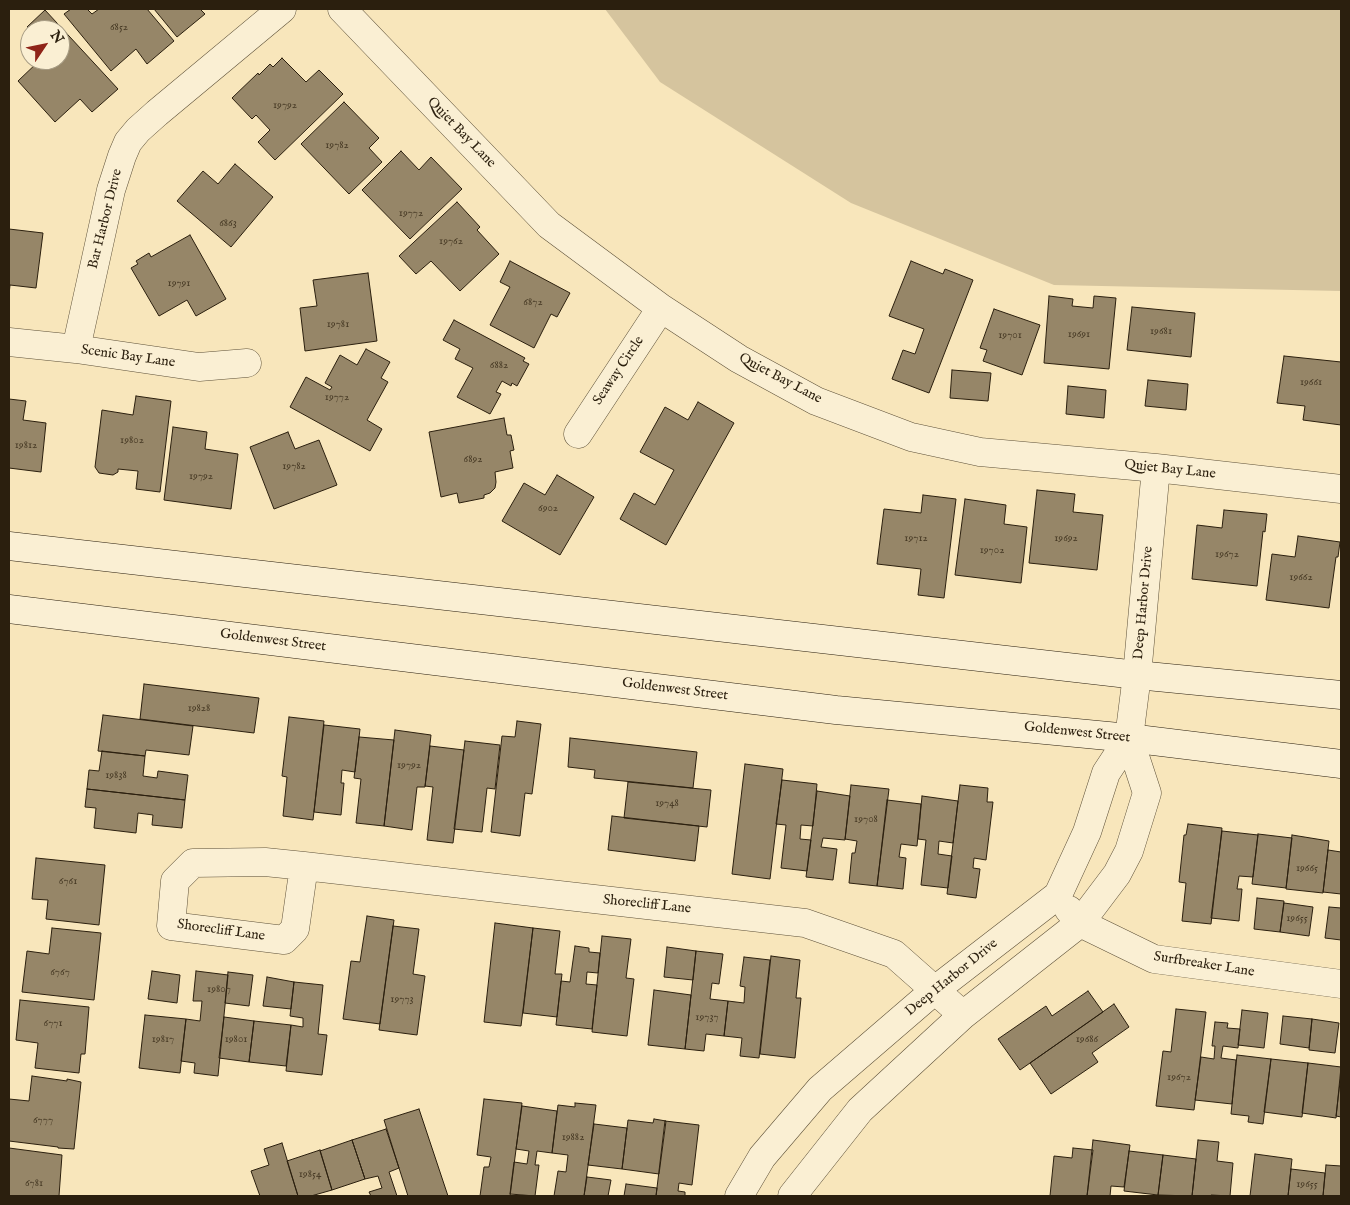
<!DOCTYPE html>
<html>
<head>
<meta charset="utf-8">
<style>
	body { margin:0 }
	#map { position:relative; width:1350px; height:1205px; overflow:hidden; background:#f8e6bb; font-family:"IM FELL English",serif }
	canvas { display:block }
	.frame { position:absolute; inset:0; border:10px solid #2b1f0e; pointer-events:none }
	.north { position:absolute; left:20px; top:20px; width:50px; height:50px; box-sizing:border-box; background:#faefd3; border:1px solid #a79c84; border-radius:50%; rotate:56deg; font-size:14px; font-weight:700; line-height:20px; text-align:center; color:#2b1f0e }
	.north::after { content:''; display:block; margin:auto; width:18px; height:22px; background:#8f2418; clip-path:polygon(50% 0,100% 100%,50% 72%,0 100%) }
</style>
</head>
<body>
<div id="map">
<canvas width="1350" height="1205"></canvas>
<div class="frame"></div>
<div class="north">N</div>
</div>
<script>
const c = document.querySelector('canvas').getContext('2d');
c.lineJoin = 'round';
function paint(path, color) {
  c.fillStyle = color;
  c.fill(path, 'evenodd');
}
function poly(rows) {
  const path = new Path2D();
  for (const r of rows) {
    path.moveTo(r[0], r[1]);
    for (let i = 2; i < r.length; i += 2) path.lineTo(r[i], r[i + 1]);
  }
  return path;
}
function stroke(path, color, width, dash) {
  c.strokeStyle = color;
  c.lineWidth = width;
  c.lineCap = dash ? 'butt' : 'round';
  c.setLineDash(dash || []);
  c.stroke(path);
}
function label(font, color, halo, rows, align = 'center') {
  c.font = font + ' "IM FELL English",serif';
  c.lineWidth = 4;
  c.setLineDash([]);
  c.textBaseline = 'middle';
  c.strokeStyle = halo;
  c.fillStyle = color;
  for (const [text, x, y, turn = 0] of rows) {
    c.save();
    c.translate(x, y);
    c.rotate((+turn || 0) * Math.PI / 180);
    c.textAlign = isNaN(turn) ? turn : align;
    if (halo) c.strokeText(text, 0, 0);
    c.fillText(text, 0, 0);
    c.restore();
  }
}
const green = poly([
	[605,9,1341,9,1341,291,1054,285,851,203,660,82]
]);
const building = poly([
	[71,9,87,9,92,14,99,9,147,9,174,41,147,64,136,49,111,71,64,14,71,9],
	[154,9,200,9,205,14,177,37,154,9],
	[45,10,118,89,92,112,80,99,55,122,18,81,40,60,60,60,60,30,30,30,27,27,45,10],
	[282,58,306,82,319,70,343,94,275,160,258,142,270,130,256,115,252,119,232,98,258,73,259,75,270,64,273,67,282,58],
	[344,102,379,138,369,148,382,162,349,194,301,144,344,102],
	[401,151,419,170,431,157,462,189,410,239,362,190,401,151],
	[235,164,273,197,231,247,177,201,203,171,218,184,235,164],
	[457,202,480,227,477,230,499,254,460,291,431,261,416,274,399,256,457,202],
	[9,229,43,233,36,288,10,285,9,295,9,229],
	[190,235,226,299,196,316,187,300,159,316,131,268,138,264,136,261,149,253,151,257,190,235],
	[510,261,570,293,557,317,551,314,534,348,490,325,510,287,500,282,510,261],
	[911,261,943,274,945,269,973,280,929,393,892,379,903,350,915,354,924,329,889,316,911,261],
	[368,273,377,341,305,351,300,308,317,306,313,280,368,273],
	[1049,296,1073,299,1072,306,1093,308,1094,296,1116,298,1109,369,1044,363,1049,296],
	[1132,307,1195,313,1191,357,1127,350,1132,307],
	[994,309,1040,325,1022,375,983,361,987,350,980,348,994,309],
	[454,320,525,358,523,361,529,364,517,386,512,383,511,386,502,381,496,392,501,394,490,414,457,397,473,368,455,359,460,349,443,340,454,320],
	[366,349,390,362,381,378,388,382,367,420,382,429,370,451,290,407,306,377,330,390,332,387,325,383,340,355,357,365,366,349],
	[1284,356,1341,362,1341,425,1303,420,1305,406,1277,403,1284,356],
	[952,370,991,373,988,401,950,398,952,370],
	[1148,380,1188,384,1186,410,1145,406,1148,380],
	[1068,386,1106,390,1104,418,1066,414,1068,386],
	[136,396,171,401,160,492,136,489,138,471,118,469,118,472,113,475,99,473,95,467,102,410,133,415,136,396],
	[9,399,26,401,23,420,46,423,41,472,9,468,9,399],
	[698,402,734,423,666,545,620,519,634,493,655,505,674,470,640,452,665,407,688,420,698,402],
	[504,418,507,435,511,435,514,450,510,451,513,468,495,472,496,482,495,488,490,493,484,495,484,498,459,503,457,493,441,497,429,432,504,418],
	[173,427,207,432,205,449,238,454,231,509,164,500,173,427],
	[288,432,295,449,319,440,337,485,274,509,250,447,288,432],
	[557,475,594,497,560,555,502,521,524,483,545,495,557,475],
	[1037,490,1075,494,1073,512,1103,515,1097,570,1029,563,1037,490],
	[923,495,956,499,944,598,918,595,921,569,877,564,884,509,921,513,923,495],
	[965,499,1006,505,1004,524,1027,527,1021,583,955,575,965,499],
	[1224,510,1267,514,1265,532,1263,531,1257,586,1192,579,1197,525,1222,528,1224,510],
	[1298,536,1340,542,1338,557,1336,557,1329,608,1266,600,1272,554,1295,557,1298,536],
	[144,684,259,698,254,733,140,719,144,684],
	[103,715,193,726,189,755,146,750,145,756,98,751,103,715],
	[289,717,324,721,313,820,283,816,287,777,282,776,289,717],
	[517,721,541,724,532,794,525,793,520,836,491,832,502,736,515,737,517,721],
	[324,725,360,729,355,772,342,770,341,783,344,783,341,815,314,812,324,725],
	[395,730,431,735,425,787,417,787,412,830,384,826,395,730],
	[359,737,394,740,384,826,356,823,361,779,354,778,359,737],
	[570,738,697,752,693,788,594,778,595,770,568,767,570,738],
	[465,741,500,745,495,789,487,788,482,832,454,829,465,741],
	[430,746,464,750,453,843,427,840,433,787,425,786,430,746],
	[102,751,145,756,143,776,157,778,158,771,188,775,185,800,87,789,89,770,99,771,102,751],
	[745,764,783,769,770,879,732,874,745,764],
	[782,780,817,784,813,826,801,825,800,839,811,840,807,871,781,868,786,825,776,824,782,780],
	[628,782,711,790,707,827,624,818,628,782],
	[851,785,889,789,877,886,849,883,852,853,855,853,857,841,845,839,851,785],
	[960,785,988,788,987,802,993,802,986,860,974,858,973,868,980,869,976,898,947,894,960,785],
	[87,789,185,800,182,828,152,825,153,815,138,813,136,833,94,828,96,808,85,807,87,789],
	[817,791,850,796,845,840,823,838,821,847,837,849,833,880,806,877,817,791],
	[922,796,958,801,953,843,939,841,938,854,952,856,948,888,921,885,926,840,918,839,922,796],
	[887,800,921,804,917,846,901,844,899,857,906,858,903,889,877,886,887,800],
	[612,816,699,826,695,861,608,850,612,816],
	[1188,824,1222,828,1211,924,1182,921,1186,883,1179,882,1184,835,1186,835,1188,824],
	[1222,831,1258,835,1253,877,1239,876,1237,889,1242,889,1239,921,1211,918,1222,831],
	[1258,834,1292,838,1286,888,1252,884,1258,834],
	[1292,835,1329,841,1323,893,1286,889,1292,835],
	[1328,850,1341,852,1341,894,1323,892,1328,850],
	[36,858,105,865,99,925,46,919,48,900,32,899,36,858],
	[1257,898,1284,901,1280,932,1254,929,1257,898],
	[1284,903,1313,907,1309,936,1280,932,1284,903],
	[1329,907,1341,908,1341,940,1325,938,1329,907],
	[367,916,394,920,380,1024,343,1019,351,961,360,962,367,916],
	[495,923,533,928,521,1026,484,1022,495,923],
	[393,926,419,929,413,974,425,976,417,1035,379,1030,393,926],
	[52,928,101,933,94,1000,22,992,27,951,49,954,52,928],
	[533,928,560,931,555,974,562,974,557,1017,523,1013,533,928],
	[602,936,631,939,626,978,634,979,627,1036,592,1032,602,936],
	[575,946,589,948,589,952,600,953,598,973,587,972,586,984,597,985,592,1029,556,1025,561,981,570,982,575,946],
	[667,947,696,951,693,980,664,977,667,947],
	[696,951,723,954,719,984,712,983,710,999,728,1001,724,1036,706,1034,704,1051,685,1049,696,951],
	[771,956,800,960,796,998,801,998,795,1058,760,1054,771,956],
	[744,957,770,960,759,1058,740,1056,742,1038,724,1036,728,1001,744,1003,745,987,740,986,744,957],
	[152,971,180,975,177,1003,148,999,152,971],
	[196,971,228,975,218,1076,194,1073,195,1063,181,1061,186,1019,200,1021,202,1001,193,1001,196,971],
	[228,972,253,975,249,1006,225,1003,228,972],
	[267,977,294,982,291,1009,263,1006,267,977],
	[294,982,323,985,318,1034,327,1035,322,1075,286,1071,291,1025,303,1027,303,1018,290,1016,294,982],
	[654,990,691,995,685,1049,648,1045,654,990],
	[1088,991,1103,1012,1020,1070,998,1039,1046,1006,1052,1016,1088,991],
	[20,1000,89,1007,85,1054,81,1054,79,1073,35,1068,38,1043,16,1040,20,1000],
	[1114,1004,1129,1027,1092,1053,1098,1062,1051,1094,1030,1063,1114,1004],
	[1176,1009,1206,1012,1194,1110,1156,1106,1163,1051,1171,1052,1176,1009],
	[1242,1010,1268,1013,1264,1048,1238,1045,1242,1010],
	[145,1015,186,1019,180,1073,139,1068,145,1015],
	[1283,1016,1312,1019,1309,1048,1280,1044,1283,1016],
	[224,1017,254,1021,249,1062,219,1058,224,1017],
	[1312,1019,1339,1023,1335,1053,1309,1050,1312,1019],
	[254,1021,291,1025,286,1066,249,1062,254,1021],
	[1215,1022,1228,1023,1227,1028,1240,1029,1238,1048,1223,1046,1221,1058,1236,1060,1232,1104,1195,1100,1201,1057,1214,1059,1215,1046,1212,1046,1215,1022],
	[1237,1055,1271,1059,1263,1124,1248,1122,1249,1116,1231,1114,1237,1055],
	[1271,1059,1308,1063,1302,1117,1264,1112,1271,1059],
	[1308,1063,1341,1067,1336,1118,1302,1113,1308,1063],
	[1341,1074,1341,1117,1336,1116,1341,1074],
	[32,1076,67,1081,67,1079,81,1082,74,1149,58,1148,58,1147,9,1141,9,1099,29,1101,32,1076],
	[484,1099,522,1103,510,1196,480,1196,484,1167,489,1167,491,1157,477,1155,484,1099],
	[575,1103,596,1105,584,1196,554,1196,558,1171,566,1172,568,1155,552,1153,558,1105,575,1107,575,1103],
	[522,1106,557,1111,552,1153,537,1151,535,1165,539,1165,535,1196,510,1194,514,1162,527,1164,529,1151,516,1149,522,1106],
	[419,1109,448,1196,408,1196,399,1168,384,1120,419,1109],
	[654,1119,666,1121,659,1174,622,1169,628,1120,653,1123,654,1119],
	[665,1121,699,1125,692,1185,679,1183,678,1191,685,1192,685,1196,656,1196,665,1121],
	[594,1124,627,1128,622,1169,588,1165,594,1124],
	[386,1129,399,1168,389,1172,397,1196,371,1196,369,1192,382,1188,378,1176,365,1179,352,1140,386,1129],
	[352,1140,365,1179,332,1190,320,1151,352,1140],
	[1093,1140,1130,1145,1124,1187,1111,1186,1110,1196,1087,1196,1093,1140],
	[1198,1140,1219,1142,1217,1161,1233,1163,1230,1196,1211,1195,1211,1196,1192,1196,1198,1140],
	[282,1143,298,1196,260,1196,251,1171,269,1165,264,1149,282,1143],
	[9,1148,62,1155,59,1196,9,1196,9,1148],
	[1073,1148,1093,1150,1087,1196,1050,1196,1054,1156,1072,1158,1073,1148],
	[320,1150,332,1190,311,1196,298,1196,287,1161,320,1150],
	[1129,1151,1163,1155,1158,1195,1124,1191,1129,1151],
	[1255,1154,1292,1159,1288,1196,1250,1196,1255,1154],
	[1163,1155,1196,1159,1192,1196,1158,1195,1163,1155],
	[1326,1165,1341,1166,1341,1196,1323,1196,1326,1165],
	[1291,1169,1325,1173,1323,1196,1288,1196,1291,1169],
	[587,1177,611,1180,608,1196,584,1196,587,1177],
	[626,1184,657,1188,656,1196,624,1196,626,1184]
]);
const street = poly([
	[342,9,549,225,661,308,739,359,816,401,911,437,980,452,1156,468,1341,489],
	[9,342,76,349,199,367,247,363],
	[76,349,111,190,122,156,128,142,138,130,157,113,282,9],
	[578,434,661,308],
	[304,866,295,929,284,940,171,926,175,881,193,863,265,862,304,866,805,923,894,954,963,1015],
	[1069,910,1080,923,1154,959,1341,984],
	[739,1196,762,1157,820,1089,935,990,1058,895,1087,832,1106,773,1129,738],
	[792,1196,860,1110,963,1015,1080,923,1117,874,1129,851,1147,793,1129,738,1137,675,1156,468]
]);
const secondary = poly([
	[9,546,1137,675,1341,695],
	[9,609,836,710,1129,738,1341,764]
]);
const numberNames = [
	["6852",119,28],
	["19792",285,106],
	["19782",337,146],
	["19772",411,214],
	["6863",228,224],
	["19762",451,242],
	["19791",179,284],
	["6872",533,303],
	["19781",338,325],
	["19681",1161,332],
	["19691",1079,335],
	["19701",1010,336],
	["6882",499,366],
	["19661",1311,383],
	["19772",337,398],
	["19802",132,441],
	["19812",26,446],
	["6892",473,460],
	["19782",294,467],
	["19792",201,477],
	["6902",548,509],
	["19712",916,539],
	["19692",1066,539],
	["19702",992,551],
	["19672",1227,555],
	["19662",1301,578],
	["19828",199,709],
	["19792",409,766],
	["19838",116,776],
	["19748",667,804],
	["19708",866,820],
	["19665",1307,869],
	["6761",68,882],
	["19655",1297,919],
	["6767",60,973],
	["19807",219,990],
	["19773",402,1000],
	["19737",707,1018],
	["6771",53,1024],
	["19817",163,1040],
	["19801",236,1040],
	["19686",1087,1040],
	["19672",1179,1078],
	["6777",43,1121],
	["19882",573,1138],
	["19854",310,1175],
	["6781",34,1184],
	["19655",1307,1185]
];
const streetNames = [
	["Quiet Bay Lane",461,133,46],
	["Bar Harbor Drive",106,219,-76],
	["Scenic Bay Lane",128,357,8],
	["Seaway Circle",619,371,-56],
	["Quiet Bay Lane",780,379,28],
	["Quiet Bay Lane",1170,470,6],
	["Deep Harbor Drive",1144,603,-85],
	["Goldenwest Street",273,641,7],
	["Goldenwest Street",675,690,7],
	["Goldenwest Street",1077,733,6],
	["Shorecliff Lane",647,905,6],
	["Shorecliff Lane",221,931,8],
	["Surfbreaker Lane",1204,965,9],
	["Deep Harbor Drive",952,978,-39]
];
paint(green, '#d5c49e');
paint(building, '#968668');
stroke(building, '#2b1f0e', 1);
stroke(street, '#5e5139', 29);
stroke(secondary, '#2b1f0e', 29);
stroke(street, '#faefd3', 28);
stroke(secondary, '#faefd3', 28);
label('11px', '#463924', null, numberNames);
label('14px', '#2b1f0e', '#faefd3', streetNames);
</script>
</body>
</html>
